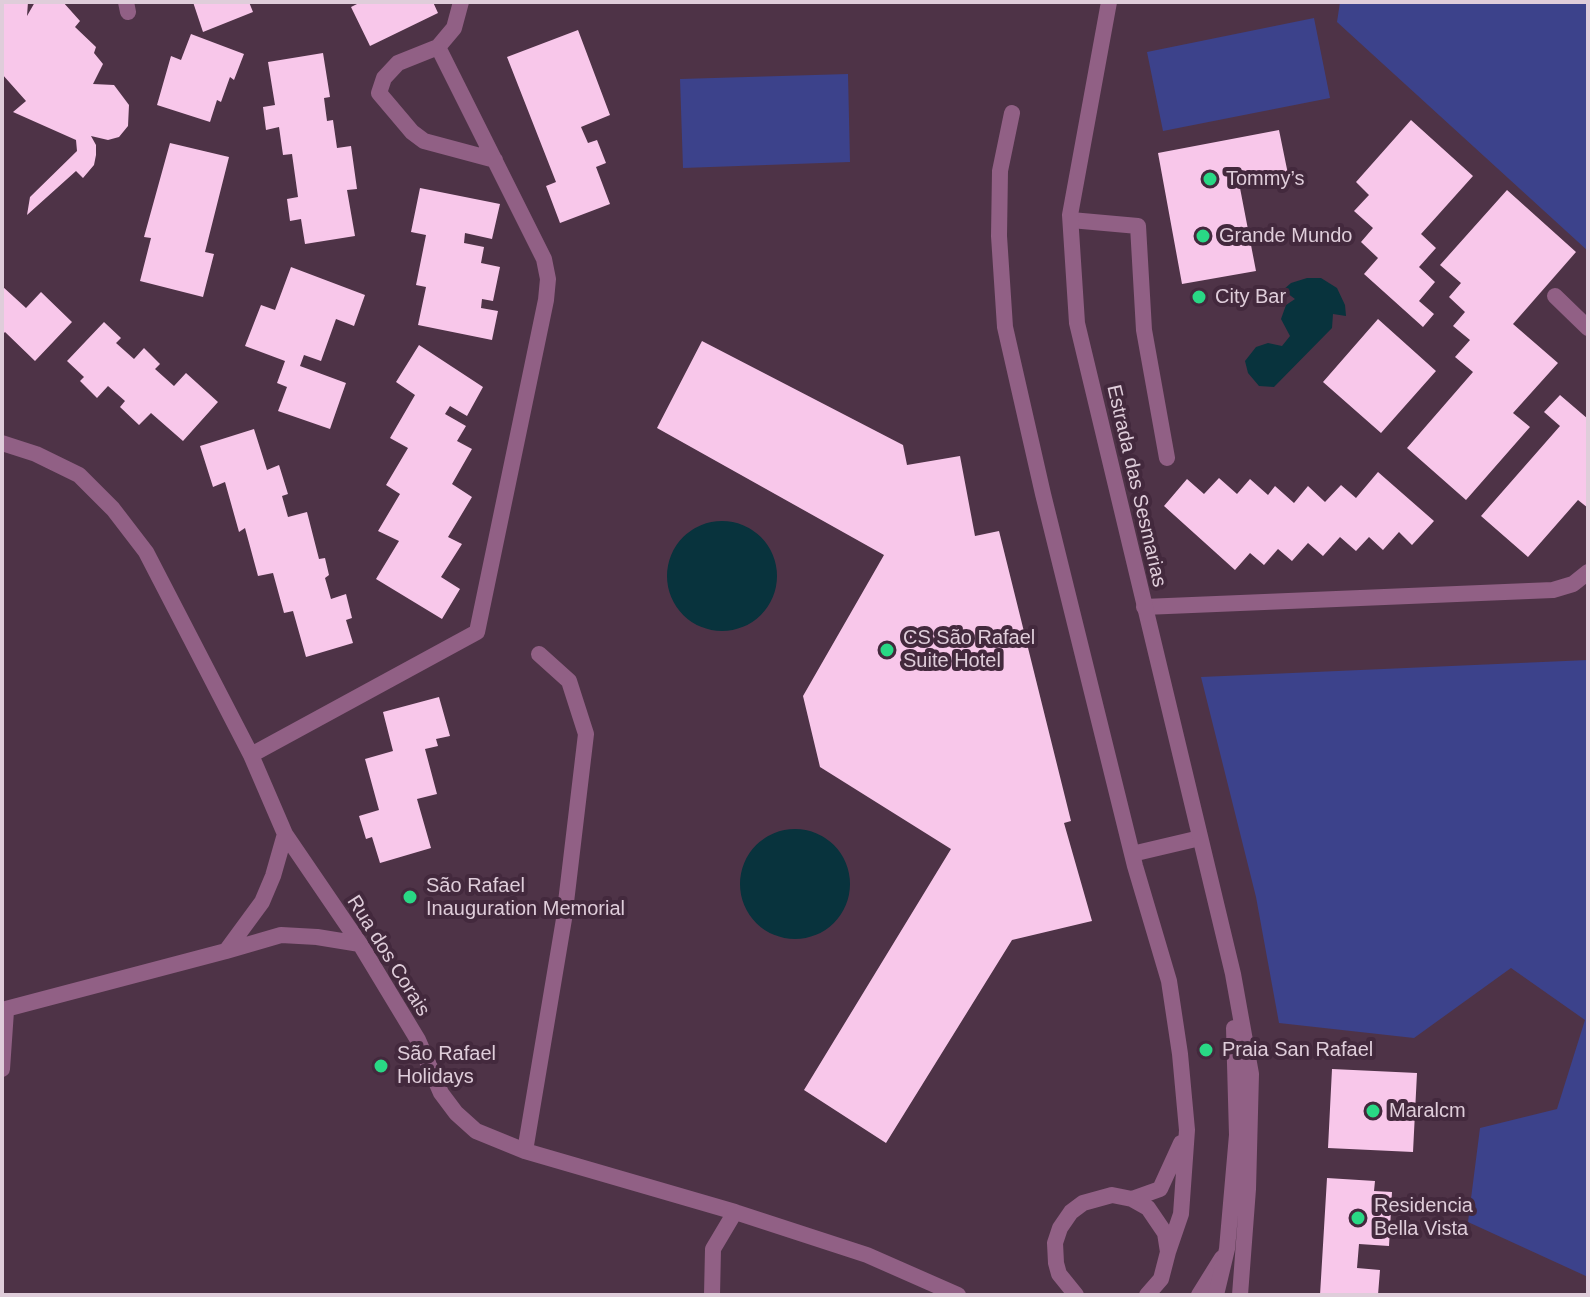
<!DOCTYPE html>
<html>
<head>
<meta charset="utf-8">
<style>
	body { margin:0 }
	#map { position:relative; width:1590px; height:1297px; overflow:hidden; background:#4e3347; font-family:Arial,sans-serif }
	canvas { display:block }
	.frame { position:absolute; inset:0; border:4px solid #dfcdda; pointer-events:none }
</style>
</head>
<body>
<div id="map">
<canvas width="1590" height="1297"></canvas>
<div class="frame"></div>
</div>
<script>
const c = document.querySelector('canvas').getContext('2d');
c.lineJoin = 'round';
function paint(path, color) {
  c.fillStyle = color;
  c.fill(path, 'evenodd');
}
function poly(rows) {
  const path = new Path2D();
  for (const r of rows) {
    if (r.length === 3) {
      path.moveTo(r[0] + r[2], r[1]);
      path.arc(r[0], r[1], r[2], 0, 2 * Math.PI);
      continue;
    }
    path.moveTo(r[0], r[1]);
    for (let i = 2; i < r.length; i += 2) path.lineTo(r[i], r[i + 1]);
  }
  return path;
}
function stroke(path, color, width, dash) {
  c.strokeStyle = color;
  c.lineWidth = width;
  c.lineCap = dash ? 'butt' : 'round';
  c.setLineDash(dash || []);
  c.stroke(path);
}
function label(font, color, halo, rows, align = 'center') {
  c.font = font + ' Arial,sans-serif';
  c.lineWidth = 8;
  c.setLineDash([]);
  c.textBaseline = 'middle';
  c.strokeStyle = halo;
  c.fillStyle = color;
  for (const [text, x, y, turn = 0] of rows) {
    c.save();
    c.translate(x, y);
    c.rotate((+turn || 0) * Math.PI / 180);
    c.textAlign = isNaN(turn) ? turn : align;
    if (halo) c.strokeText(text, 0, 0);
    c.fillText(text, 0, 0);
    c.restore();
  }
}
const green = poly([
	[1340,2,1588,2,1588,251,1337,22],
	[1314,18,1330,98,1163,131,1147,52],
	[848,74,850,162,683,168,680,79],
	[1588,660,1588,1277,1468,1222,1480,1128,1557,1109,1585,1020,1511,968,1414,1038,1279,1023,1256,897,1201,677]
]);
const water = poly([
	[1307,278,1321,278,1337,288,1345,305,1346,316,1333,314,1332,328,1274,387,1259,386,1248,373,1245,361,1256,347,1268,343,1282,346,1290,336,1281,319,1286,305,1295,299,1283,290,1291,283],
	[722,576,55],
	[795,884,55]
]);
const building = poly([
	[2,2,28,2,27,16,35,2,63,2,80,21,75,27,96,47,94,53,103,64,93,84,114,85,129,105,128,126,119,137,108,140,91,136,96,145,96,155,94,165,83,178,76,171,27,215,30,197,77,151,76,140,13,112,26,101,2,74],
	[193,2,249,2,253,12,203,32],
	[361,2,433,2,438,13,370,46,351,7],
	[578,30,610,115,581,127,588,143,597,140,606,163,596,167,610,204,560,223,546,186,556,182,507,57],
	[191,34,244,54,234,80,230,77,221,102,217,100,210,122,157,105,171,56,181,60],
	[323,53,330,97,324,98,327,121,333,120,337,148,351,146,357,189,347,190,355,236,305,244,301,219,290,221,287,199,298,197,292,154,283,155,279,127,266,130,263,107,275,105,268,62],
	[1411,120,1473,176,1421,234,1436,248,1419,267,1435,282,1419,301,1434,314,1423,327,1364,274,1378,258,1361,242,1373,228,1354,211,1369,195,1356,182],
	[1279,130,1289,179,1240,188,1256,271,1182,284,1158,153],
	[170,143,229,157,205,252,214,254,203,297,140,281,151,238,144,237],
	[420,188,500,204,492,239,465,233,464,243,484,247,481,263,500,267,493,301,482,299,481,308,498,311,492,340,418,325,426,287,416,285,426,235,411,232],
	[1507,190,1576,252,1513,324,1558,363,1513,413,1530,427,1466,500,1407,448,1473,372,1455,357,1470,340,1453,326,1465,312,1449,297,1461,283,1440,265],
	[291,267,365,295,354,326,336,319,321,361,304,355,300,366,346,383,330,429,278,411,287,387,277,383,285,361,245,346,261,305,275,310],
	[2,286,26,308,41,292,72,322,35,361,5,332,2,335],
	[1378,319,1436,371,1381,433,1323,382],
	[104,322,121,338,116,343,134,359,144,348,160,364,155,369,174,386,186,373,218,402,183,441,151,413,139,425,120,407,125,401,108,386,97,398,80,381,84,377,67,361],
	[702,341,903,445,907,465,960,456,975,536,999,531,1071,821,1064,823,1092,921,1012,940,886,1143,804,1090,951,849,820,767,803,696,884,555,657,428],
	[419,345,483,387,467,416,450,406,445,414,466,426,457,441,472,449,452,484,472,497,448,537,462,544,441,577,460,589,442,619,376,579,399,541,378,531,400,494,386,485,408,448,390,438,415,395,396,382],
	[1560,395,1588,419,1588,508,1578,500,1528,557,1481,516,1560,426,1544,412],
	[254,429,267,470,279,465,288,494,282,496,288,517,307,512,319,559,325,558,329,575,325,578,331,599,346,594,352,618,346,620,353,643,306,657,293,611,284,613,273,573,258,576,245,528,239,532,225,482,213,487,200,446],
	[1378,472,1434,521,1412,545,1399,532,1383,550,1369,537,1356,551,1340,537,1323,556,1308,543,1292,561,1278,549,1264,565,1250,553,1235,570,1164,506,1187,479,1204,494,1219,478,1237,494,1250,479,1268,495,1275,486,1294,503,1308,486,1325,502,1341,485,1356,498],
	[439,697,450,736,436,739,438,746,425,749,437,794,417,799,431,848,380,863,372,837,366,839,359,816,379,810,365,759,393,751,383,712],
	[1332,1069,1417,1073,1413,1152,1328,1148],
	[1327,1178,1375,1181,1374,1191,1392,1192,1389,1246,1359,1244,1357,1268,1380,1270,1378,1295,1320,1295]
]);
const service = poly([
	[1012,113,1000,171,999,236,1005,327,1043,494,1135,866,1169,981,1180,1054,1187,1130,1181,1214,1168,1252],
	[1071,220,1138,226,1144,330,1167,458],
	[1132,854,1200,838],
	[1132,1199,1160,1189,1181,1143],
	[1076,1295,1059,1274,1056,1263,1055,1243,1060,1228,1071,1212,1083,1203,1112,1195,1132,1199,1148,1208,1165,1233,1168,1252,1161,1279,1147,1295]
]);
const minor = poly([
	[126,2,128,12],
	[438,47,398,63,384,78,379,93,412,132,424,141,495,160],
	[1555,296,1588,328],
	[2,443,36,454,79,475,113,509,146,552,251,755,285,834,360,944,418,1040,441,1093,456,1113,476,1131,525,1151,735,1212,867,1255,958,1295],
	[1144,607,1553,590,1573,584,1588,572],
	[251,755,477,632,546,300,548,279,544,259,438,47,454,28,461,2],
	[226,951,281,935,317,937,360,944],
	[2,1010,226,951,262,902,273,876,285,834],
	[2,1069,6,1011],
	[525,1151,564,919,586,734,569,681,539,654],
	[712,1295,713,1249,735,1212],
	[1199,1295,1222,1258]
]);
const tertiary = poly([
	[1109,2,1070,215,1077,323,1233,974,1251,1074,1248,1189,1240,1295],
	[1216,1295,1227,1249,1237,1135,1234,1028]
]);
const markers = [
	[1210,179,8,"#29d885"],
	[1203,236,8,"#29d885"],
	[1199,297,8,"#29d885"],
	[887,650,8,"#29d885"],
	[410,897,8,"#29d885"],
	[1206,1050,8,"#29d885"],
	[381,1066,8,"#29d885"],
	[1373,1111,8,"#29d885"],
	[1358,1218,8,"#29d885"]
];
const poiNames = [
	["Tommy’s",1226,179],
	["Grande Mundo",1219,236],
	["City Bar",1215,297],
	["CS São Rafael",903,638],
	["Suite Hotel",903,661],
	["São Rafael",426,886],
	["Inauguration Memorial",426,909],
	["Praia San Rafael",1222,1050],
	["São Rafael",397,1054],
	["Holidays",397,1077],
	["Maralcm",1389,1111],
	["Residencia",1374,1206],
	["Bella Vista",1374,1229]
];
const streetNames = [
	["Estrada das Sesmarias",1136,486,77],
	["Rua dos Corais",388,956,58]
];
paint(green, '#3c428b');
paint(water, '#08333d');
paint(building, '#f8c7ea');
stroke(service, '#916085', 16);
stroke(minor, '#916085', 16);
stroke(tertiary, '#916085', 16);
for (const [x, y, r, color] of markers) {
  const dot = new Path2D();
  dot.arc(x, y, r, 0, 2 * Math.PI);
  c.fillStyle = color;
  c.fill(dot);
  stroke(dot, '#43293d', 3);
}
label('20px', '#dfcdda', '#43293d', poiNames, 'left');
label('20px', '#dfcdda', '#43293d', streetNames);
</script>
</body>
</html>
